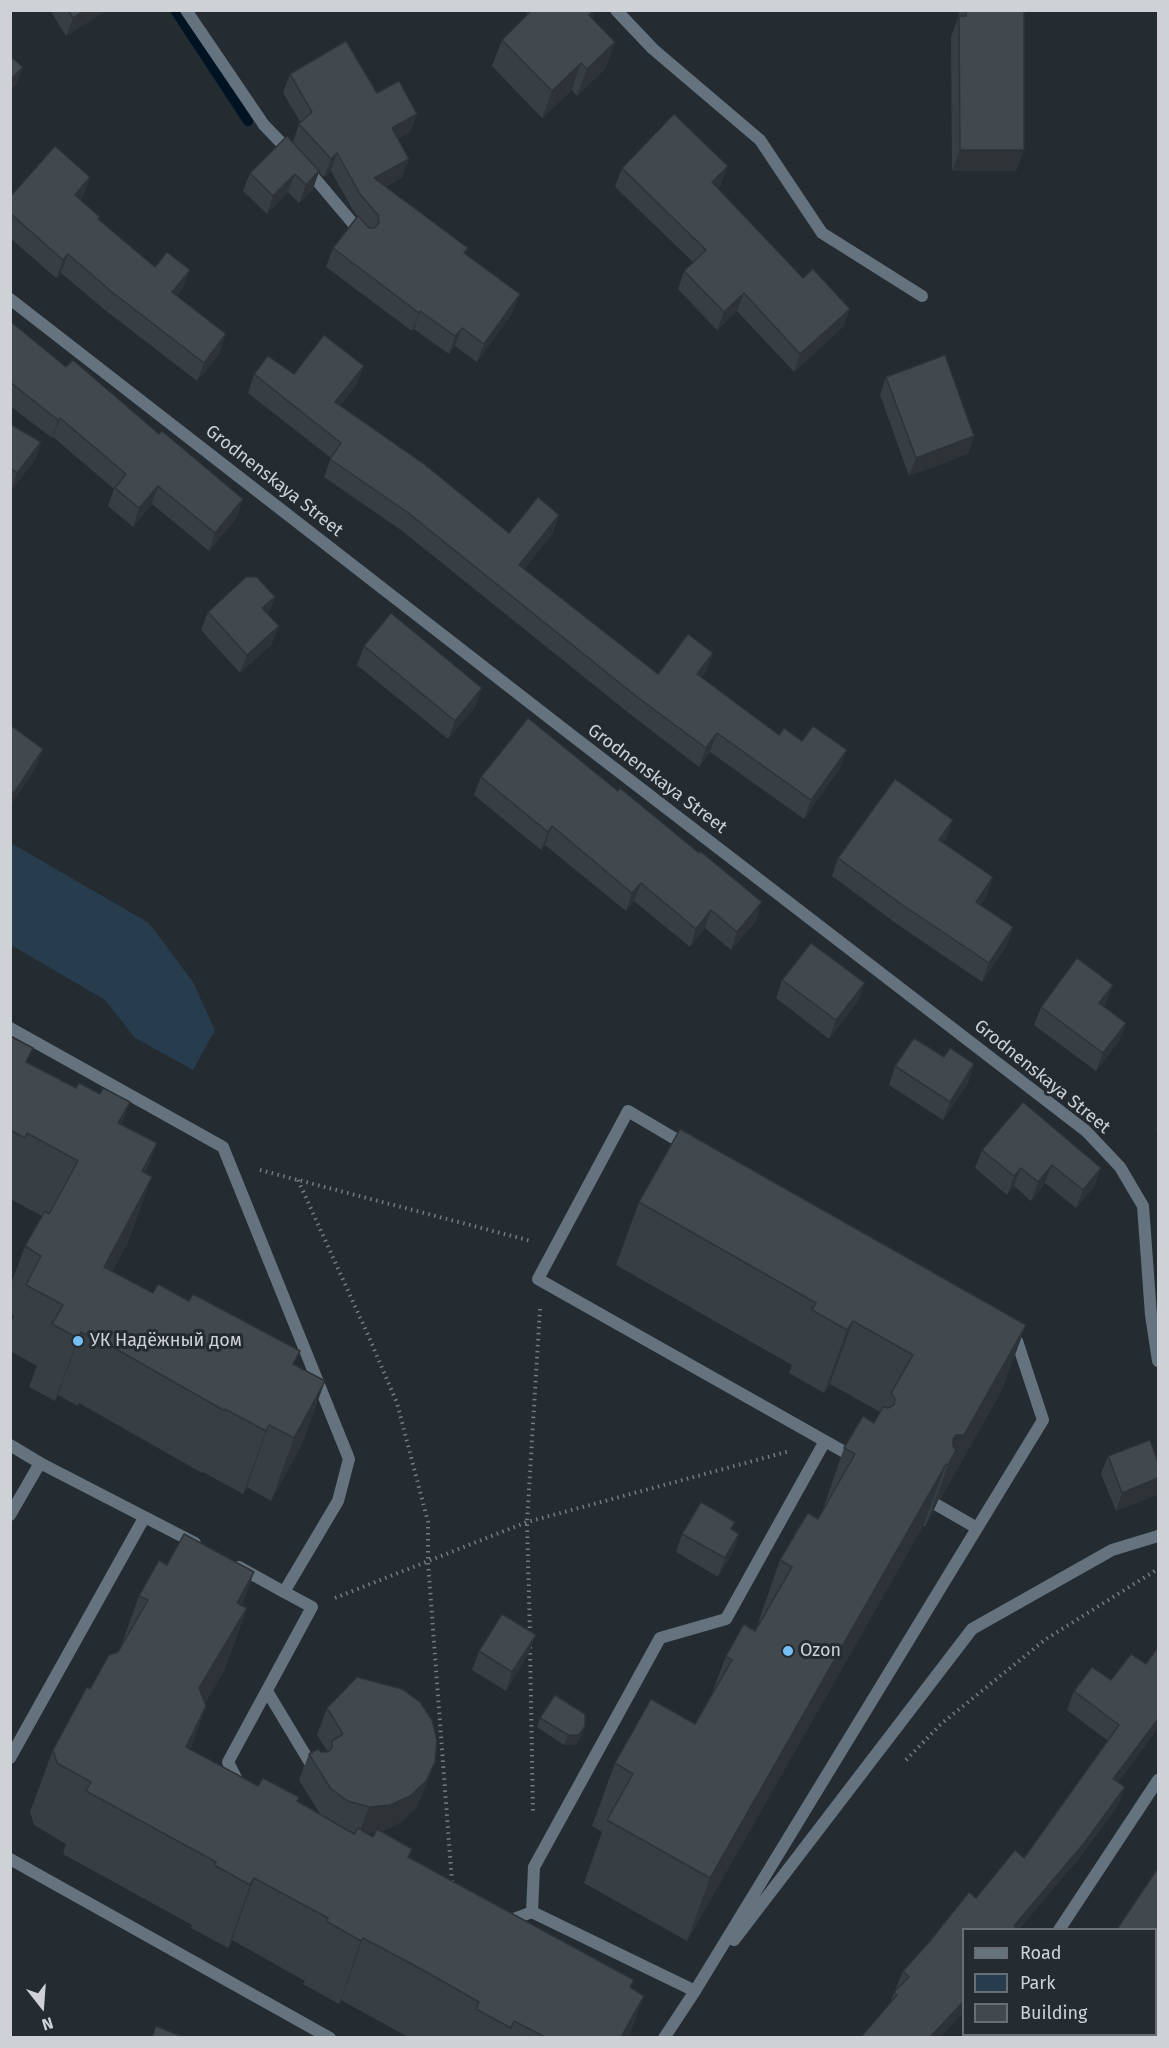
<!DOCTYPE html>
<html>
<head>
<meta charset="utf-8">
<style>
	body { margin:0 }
	#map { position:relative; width:1169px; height:2048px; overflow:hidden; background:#242b31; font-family:"Fira Sans",sans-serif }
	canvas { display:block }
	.frame { position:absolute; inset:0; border:12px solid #ced2d6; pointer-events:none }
	.legend { position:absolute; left:962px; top:1928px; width:195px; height:108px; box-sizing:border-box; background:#242b31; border:2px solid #686e73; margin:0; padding:8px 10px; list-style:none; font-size:18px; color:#ced2d6 }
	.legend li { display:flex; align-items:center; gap:12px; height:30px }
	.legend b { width:30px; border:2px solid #686e73 }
	.north { position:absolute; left:12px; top:1976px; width:60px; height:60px; -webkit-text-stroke:4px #242b31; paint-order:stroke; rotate:163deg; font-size:16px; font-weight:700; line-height:24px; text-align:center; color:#ced2d6 }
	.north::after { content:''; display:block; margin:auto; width:21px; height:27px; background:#ced2d6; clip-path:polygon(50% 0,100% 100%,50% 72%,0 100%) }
</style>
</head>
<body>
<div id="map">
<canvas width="1169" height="2048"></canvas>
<div class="frame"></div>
<ul class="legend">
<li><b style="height:8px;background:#65737e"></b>Road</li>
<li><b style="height:16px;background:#273c4c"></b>Park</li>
<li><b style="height:16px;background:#41494f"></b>Building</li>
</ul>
<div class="north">N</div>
</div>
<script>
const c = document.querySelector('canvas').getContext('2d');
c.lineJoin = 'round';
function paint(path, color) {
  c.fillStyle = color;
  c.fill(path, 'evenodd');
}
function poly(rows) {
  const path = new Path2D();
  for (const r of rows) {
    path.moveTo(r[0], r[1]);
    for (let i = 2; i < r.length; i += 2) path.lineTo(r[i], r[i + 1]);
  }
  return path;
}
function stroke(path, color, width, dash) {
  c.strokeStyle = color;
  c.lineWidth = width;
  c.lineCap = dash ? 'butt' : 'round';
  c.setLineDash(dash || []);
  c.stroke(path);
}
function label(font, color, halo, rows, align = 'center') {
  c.font = font + ' "Fira Sans",sans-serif';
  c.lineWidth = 6;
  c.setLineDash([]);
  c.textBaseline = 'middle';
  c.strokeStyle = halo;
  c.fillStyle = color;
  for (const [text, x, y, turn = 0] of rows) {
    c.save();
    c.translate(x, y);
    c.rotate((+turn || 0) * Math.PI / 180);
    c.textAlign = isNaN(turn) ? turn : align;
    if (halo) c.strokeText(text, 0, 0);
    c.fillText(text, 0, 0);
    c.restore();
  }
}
const green = poly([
	[11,843,149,923,193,982,215,1030,193,1070,135,1038,105,1000,11,945]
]);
const stream = poly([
	[175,10,248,121]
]);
const path = poly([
	[260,1170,531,1241],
	[298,1180,368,1335,397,1403,428,1522,428,1562,452,1883],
	[335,1598,527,1522,790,1451],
	[530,1634,527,1522,540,1309],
	[530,1647,533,1814],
	[906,1760,941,1724,1046,1639,1158,1569]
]);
const lane = poly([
	[264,125,290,152],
	[307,169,361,233],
	[10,1028,223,1147,349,1459,338,1501,284,1592,239,1567],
	[825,1441,855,1458],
	[10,1445,40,1463,195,1543],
	[937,1505,977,1528],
	[10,1515,40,1463],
	[267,1691,315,1771],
	[10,1758,144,1518],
	[241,1788,228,1762,312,1607,284,1592],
	[10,1859,330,2038],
	[532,1912,534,1867,660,1638,726,1619,825,1441,538,1279,628,1111,689,1147],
	[503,1923,532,1912,695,1991],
	[734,1940,972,1629,1112,1550,1158,1536],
	[664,2038,695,1991,1043,1420,1017,1341,1009,1336]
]);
const street = poly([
	[186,10,264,125],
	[616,10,653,49,760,140,822,233,922,296],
	[10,299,570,734,1086,1131,1120,1167,1143,1206,1151,1315,1158,1361],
	[1059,1930,1158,1780],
	[986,2038,988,2034]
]);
const wall = poly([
	[50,10,107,10,66,36],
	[528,10,595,10,592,19,615,42,605,69,577,96,572,90,542,118,492,66,502,40,526,16],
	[959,10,1024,10,1024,150,1016,171,952,171,951,37,958,18],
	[290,74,377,93,417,114,410,132,398,139,409,159,402,177,385,187,466,254,513,312,477,362,455,346,449,354,414,329,412,331,326,267,333,248,357,216,354,212,331,171,324,177,319,172,313,189,299,203,288,192,267,214,243,191,250,173,293,142,299,124,301,123,283,93],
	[622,168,721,185,718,188,803,278,850,309,843,327,794,372,737,311,717,330,678,289,684,271,693,262,615,187],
	[84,195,80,200,99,219,155,267,183,288,177,295,220,353,197,381,105,310,61,273,56,278,10,238,10,197],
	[10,321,237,517,209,551,152,504,133,527,108,506,114,489,53,437,52,438,10,406],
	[254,374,294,374,357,384,340,406,509,533,553,533,524,569,658,674,713,653,706,671,701,678,779,735,840,768,804,819,710,752,699,767,630,714,401,530,324,477,331,458,248,393],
	[886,377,974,436,968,454,909,476,880,395],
	[10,424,41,442,35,460,10,492],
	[275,597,268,615,272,644,240,673,201,630,208,612],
	[364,646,476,706,448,739,357,665],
	[10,725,36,767,10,806],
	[481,777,756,921,731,950,705,928,690,947,634,901,626,911,545,845,541,850,474,795],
	[953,820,946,839,943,843,987,896,980,905,1013,927,1007,945,982,982,897,924,832,876,838,858],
	[782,980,865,983,858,1001,829,1039,776,998],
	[1113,985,1106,1003,1104,1007,1126,1023,1119,1041,1096,1071,1034,1025,1041,1007],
	[10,1036,28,1063,121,1124,146,1174,129,1240,112,1272,325,1381,302,1444,271,1501,247,1487,243,1494,203,1472,202,1473,79,1403,78,1406,58,1395,55,1401,29,1387,37,1366,10,1351,10,1326,14,1316,10,1314,10,1287,25,1246,42,1216,10,1199],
	[944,1057,974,1064,968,1083,943,1120,889,1085,895,1066],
	[1023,1102,1095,1186,1076,1208,1045,1183,1031,1201,1014,1186,1007,1195,975,1168,982,1150],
	[1158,1121,1158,1131,1156,1129],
	[639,1202,1003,1388,941,1498,939,1498,933,1512,925,1527,923,1526,687,1941,584,1883,602,1832,592,1826,615,1763,695,1724,711,1696,726,1656,755,1631,759,1624,758,1623,780,1560,818,1519,822,1512,844,1448,874,1423,880,1412,830,1384,824,1393,789,1373,792,1365,616,1265],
	[1108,1456,1157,1495,1116,1511,1101,1474],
	[682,1534,739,1534,733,1552,718,1577,676,1552],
	[167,1565,254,1572,242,1605,247,1608,224,1671,205,1703,206,1706,190,1750,258,1786,299,1797,297,1801,320,1814,299,1780,309,1754,328,1752,317,1735,327,1708,435,1762,425,1788,416,1808,400,1823,381,1832,412,1849,409,1857,631,1988,629,2037,408,2037,341,2000,339,2004,303,1984,305,1981,232,1940,228,1948,191,1928,192,1925,63,1854,66,1844,34,1825,30,1812,53,1750,90,1689,120,1649,139,1596],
	[376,1832,373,1837,365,1833,368,1833],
	[479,1651,529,1653,506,1691,472,1670],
	[1074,1691,1158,1728,1118,1782,1125,1787,1118,1805,1078,1860,890,2003,903,1971,976,1898,1024,1858,1108,1741,1067,1710],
	[540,1718,585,1726,582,1735,576,1745,564,1745,537,1727]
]);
const shadedWall = poly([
	[85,10,107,10,66,36,73,18],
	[594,10,595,10,586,35,589,15],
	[615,42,605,69,577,96,587,69],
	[581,63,572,90,542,118,552,91],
	[23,67,16,85,10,91,10,80],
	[417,114,410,132,385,146,392,128],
	[960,150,1024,150,1016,171,952,171],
	[337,153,331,171,324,177,331,159],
	[409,159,402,177,367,197,374,178],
	[728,166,721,185,706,201,712,182],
	[319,171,313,189,299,203,306,185],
	[295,174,288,192,267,214,273,196],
	[90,177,84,195,68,213,75,195],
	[68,254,61,273,56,278,63,260],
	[190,270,183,288,166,310,172,292],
	[744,293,737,311,717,330,724,312],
	[520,294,513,312,477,362,484,344],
	[850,309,843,327,794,372,800,354],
	[420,311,414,329,412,331,419,313],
	[462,328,455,346,449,354,455,336],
	[226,334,220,353,197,381,204,363],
	[364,366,357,384,329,421,335,402],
	[60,418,53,437,52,438,58,420],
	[974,436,968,454,909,476,916,458],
	[41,442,35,460,10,492,17,473],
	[158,486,152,504,133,527,139,508],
	[243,499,237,517,209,551,215,533],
	[559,515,553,533,512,583,519,565],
	[275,597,268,615,262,608],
	[279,626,272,644,240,673,247,655],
	[713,653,706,671,690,693,697,674],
	[482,688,476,706,448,739,455,721],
	[717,733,710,752,699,767,706,748],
	[43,749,36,767,10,806,10,801,14,793],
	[847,750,840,768,804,819,811,800],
	[953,820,946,839,932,858,939,840],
	[552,826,545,845,541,850,548,832],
	[993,877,987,896,970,921,976,902],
	[641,883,634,901,626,911,632,893],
	[762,902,756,921,731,950,737,932],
	[711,910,705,928,690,947,696,929],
	[1013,927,1007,945,982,982,989,963],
	[865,983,858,1001,829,1039,836,1020],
	[1113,985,1106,1003,1093,1022,1099,1003],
	[1126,1023,1119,1041,1096,1071,1103,1053],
	[974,1064,968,1083,943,1120,950,1102],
	[130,1102,107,1165,118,1123],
	[157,1143,134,1206,142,1171],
	[1052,1165,1045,1183,1031,1201,1038,1182],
	[1021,1168,1014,1186,1007,1195,1014,1176],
	[1101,1168,1095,1186,1076,1208,1083,1190],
	[152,1177,129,1240,81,1330,104,1267],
	[853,1321,830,1384,824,1393,847,1330],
	[1026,1325,1003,1388,941,1498,939,1498,933,1512,925,1527,948,1465,946,1464,923,1526,687,1941,710,1878,953,1439],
	[81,1332,58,1395,55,1401,78,1338],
	[325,1381,302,1444,271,1501,294,1438],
	[269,1425,247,1487,243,1494,266,1431],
	[1158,1478,1158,1491,1157,1495,1116,1511,1122,1493],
	[739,1534,733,1552,718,1577,725,1558],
	[254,1572,231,1634,247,1608,224,1671,177,1750,199,1688,237,1603],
	[536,1635,529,1653,506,1691,512,1672],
	[206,1706,183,1769,186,1747],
	[1158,1719,1158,1728,1107,1797,1113,1779],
	[585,1726,582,1735,576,1745,564,1745,568,1735],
	[435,1762,425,1788,416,1808,400,1823,381,1832,359,1833,369,1807],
	[1125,1787,1118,1805,1078,1860,1020,1929,1013,1929,1014,1926],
	[254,1878,232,1940,228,1948,250,1885],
	[363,1938,341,2000,339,2004,361,1941],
	[1158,1989,1158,1998,1155,2002,1155,1993],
	[644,1996,629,2037,621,2037],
	[963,2002,963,2013,941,2037,930,2037],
	[1126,2034,1133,2034,1130,2037,1124,2037]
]);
const building = poly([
	[68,10,85,10,73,18,68,10],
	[532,10,594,10,589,15,615,42,587,69,581,63,552,91,502,40,532,10],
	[966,10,1024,10,1024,150,960,150,959,16,966,16,966,10],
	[346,41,377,93,399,81,417,114,392,128,409,159,374,178,468,248,464,253,520,294,484,344,462,328,455,336,420,311,419,313,333,248,358,216,369,228,374,228,379,223,378,215,360,194,337,153,331,159,299,124,312,112,290,74,346,41],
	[10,56,23,67,10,80,10,56],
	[674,114,728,166,712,182,803,278,813,269,850,309,800,354,744,293,724,312,684,271,706,250,622,168,674,114],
	[287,136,319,171,306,185,295,174,273,196,250,173,287,136],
	[55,146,90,177,75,195,100,217,98,219,155,267,167,252,190,270,172,292,226,334,204,363,112,292,68,254,63,260,10,213,10,197,55,146],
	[10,321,66,367,73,360,159,434,162,431,243,499,215,533,158,486,139,508,115,488,126,474,60,418,58,420,10,382,10,321],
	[324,335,364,366,335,402,424,464,509,533,538,497,559,515,519,565,658,674,688,634,713,653,697,674,779,735,784,728,802,741,813,726,847,750,811,800,717,733,706,748,636,696,407,512,330,459,341,443,254,374,268,356,294,374,324,335],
	[945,355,974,436,916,458,886,377,945,355],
	[10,424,41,442,17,473,10,468,10,424],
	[246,577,257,577,275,597,262,608,279,626,247,655,208,612,246,577],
	[391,613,482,688,455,721,364,646,391,613],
	[528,718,618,791,620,788,699,853,700,851,762,902,737,932,711,910,696,929,641,883,632,893,552,826,548,832,481,777,528,718],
	[10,725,43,749,14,793,10,791,10,725],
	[895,779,953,820,939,840,993,877,976,902,1013,927,989,963,904,906,838,858,895,779],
	[811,943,865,983,836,1020,782,980,811,943],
	[1077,958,1113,985,1099,1003,1126,1023,1103,1053,1041,1007,1077,958],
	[10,1036,33,1048,26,1062,76,1088,79,1083,100,1094,103,1088,130,1102,118,1123,157,1143,142,1171,152,1177,104,1267,153,1293,158,1284,189,1301,193,1294,300,1351,293,1364,325,1381,294,1438,269,1425,266,1431,225,1409,225,1411,102,1341,101,1343,81,1332,78,1338,52,1324,63,1305,26,1285,41,1256,25,1246,45,1211,49,1214,78,1161,27,1133,25,1138,10,1130,10,1036],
	[914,1038,944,1057,950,1048,974,1064,950,1102,895,1066,914,1038],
	[1023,1102,1101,1168,1083,1190,1052,1165,1038,1182,1021,1168,1014,1176,982,1150,1023,1102],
	[680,1129,1026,1325,964,1435,956,1435,953,1439,953,1446,956,1450,948,1465,946,1464,710,1878,607,1820,633,1774,615,1763,651,1699,695,1724,732,1660,726,1656,744,1624,755,1631,792,1567,780,1560,798,1529,808,1513,818,1519,855,1454,844,1448,863,1416,874,1423,883,1407,888,1408,894,1405,895,1399,891,1393,913,1355,853,1321,847,1330,812,1310,816,1303,639,1202,680,1129],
	[1150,1440,1158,1462,1158,1478,1122,1493,1108,1456,1150,1440],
	[701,1502,735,1522,731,1529,739,1534,725,1558,682,1534,701,1502],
	[184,1534,254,1572,237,1603,247,1608,199,1688,206,1706,186,1747,258,1786,263,1778,299,1797,297,1801,354,1834,358,1828,373,1837,377,1829,412,1849,408,1857,634,1980,630,1987,644,1996,621,2037,545,2037,514,2021,511,2028,476,2009,479,2002,423,1970,363,1938,361,1941,326,1921,328,1918,254,1878,250,1885,214,1865,216,1862,86,1791,91,1782,57,1763,53,1750,87,1687,90,1689,109,1655,118,1652,148,1600,139,1596,159,1560,167,1565,184,1534],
	[502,1614,536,1635,512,1672,479,1651,502,1614],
	[1158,1647,1158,1719,1113,1779,1125,1787,1085,1842,1014,1926,1018,1929,963,1929,963,2002,930,2037,861,2037,897,1995,894,1992,909,1977,903,1971,930,1941,969,1892,976,1898,1015,1850,1024,1858,1119,1725,1074,1691,1092,1667,1111,1680,1131,1654,1146,1664,1158,1647],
	[357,1677,402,1689,420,1702,432,1720,437,1740,435,1762,426,1781,410,1796,390,1805,369,1807,348,1801,331,1789,309,1754,318,1749,321,1752,328,1752,332,1748,332,1741,343,1734,327,1708,357,1677],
	[555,1695,585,1714,585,1726,579,1735,568,1735,540,1718,555,1695],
	[1158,1868,1158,1989,1155,1993,1155,1929,1117,1929,1158,1868],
	[156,2026,183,2037,152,2037,156,2026],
	[1040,2034,1126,2034,1124,2037,1038,2037,1040,2034]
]);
const markers = [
	[78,1341,6,"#76c0f7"],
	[788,1651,6,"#76c0f7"]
];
const streetNames = [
	["Grodnenskaya Street",274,481,38],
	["Grodnenskaya Street",657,779,37],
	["Grodnenskaya Street",1042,1077,39]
];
const poiNames = [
	["УК Надёжный дом",90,1341],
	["Ozon",800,1651]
];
paint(green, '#273c4c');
stroke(stream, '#001323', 10);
stroke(path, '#767b80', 4, [1.5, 4.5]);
stroke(lane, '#65737e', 12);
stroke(street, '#65737e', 12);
paint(wall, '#383f44');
paint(shadedWall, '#2e3337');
paint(building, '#41494f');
stroke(building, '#2e3337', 1.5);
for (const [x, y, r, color] of markers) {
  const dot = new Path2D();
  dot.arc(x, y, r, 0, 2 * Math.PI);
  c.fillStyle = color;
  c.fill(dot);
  stroke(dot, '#242b31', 2);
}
label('18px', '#ced2d6', '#242b31', streetNames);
label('18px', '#ced2d6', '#242b31', poiNames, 'left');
</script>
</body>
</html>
